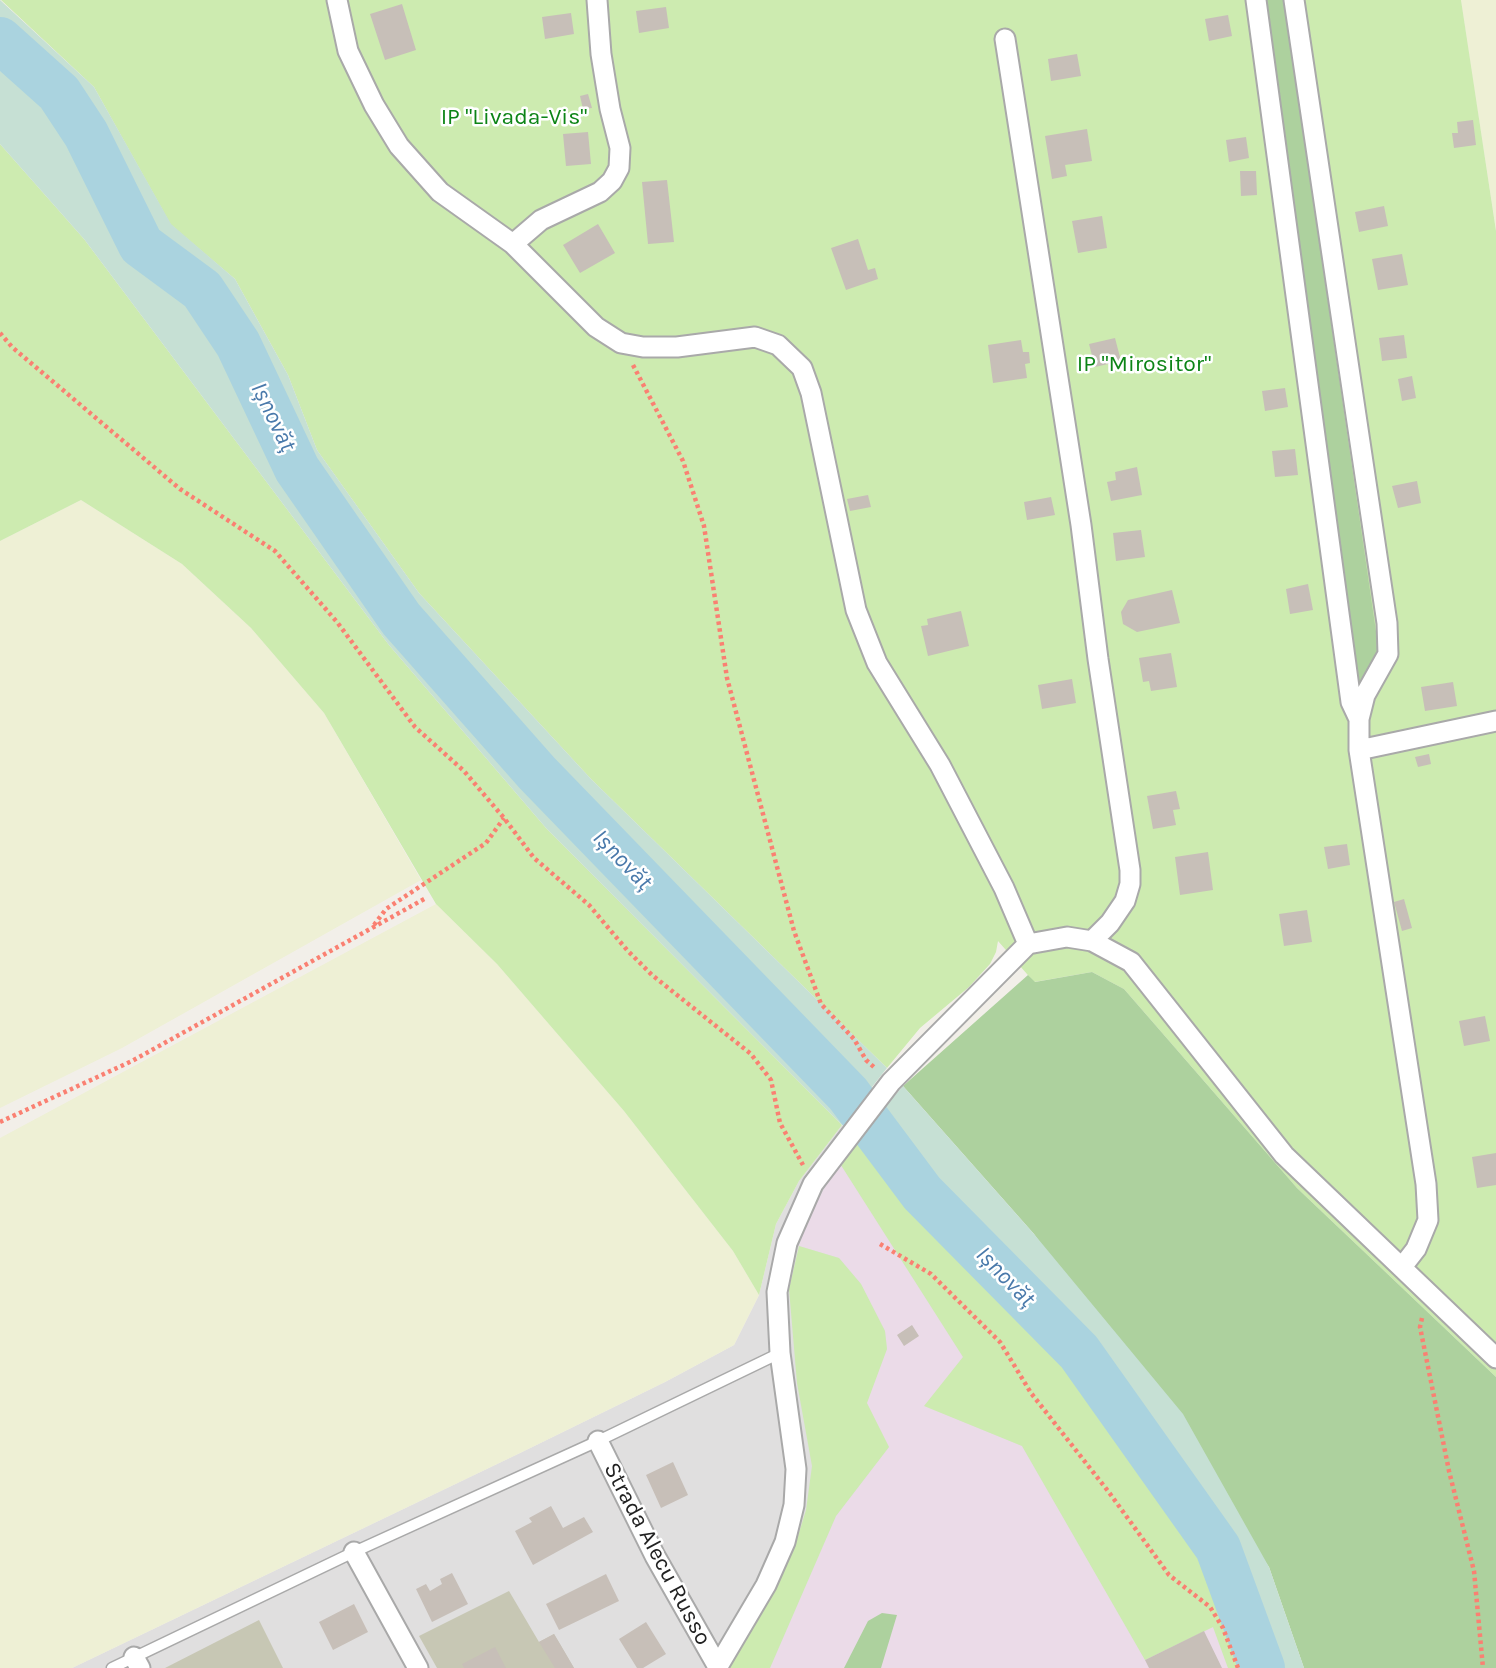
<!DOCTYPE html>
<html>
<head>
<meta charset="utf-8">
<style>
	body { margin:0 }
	canvas { display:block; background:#f2efe9 }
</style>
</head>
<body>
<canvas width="1496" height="1668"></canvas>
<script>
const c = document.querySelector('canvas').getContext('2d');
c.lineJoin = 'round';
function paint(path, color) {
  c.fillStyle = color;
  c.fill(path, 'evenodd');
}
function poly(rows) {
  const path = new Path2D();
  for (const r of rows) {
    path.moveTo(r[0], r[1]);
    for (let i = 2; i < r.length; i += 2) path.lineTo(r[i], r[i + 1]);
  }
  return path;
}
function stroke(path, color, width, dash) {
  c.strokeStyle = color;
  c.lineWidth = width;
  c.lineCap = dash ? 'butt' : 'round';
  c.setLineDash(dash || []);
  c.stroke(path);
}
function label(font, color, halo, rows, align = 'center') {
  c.font = font + ' Karla,sans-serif';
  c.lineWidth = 5;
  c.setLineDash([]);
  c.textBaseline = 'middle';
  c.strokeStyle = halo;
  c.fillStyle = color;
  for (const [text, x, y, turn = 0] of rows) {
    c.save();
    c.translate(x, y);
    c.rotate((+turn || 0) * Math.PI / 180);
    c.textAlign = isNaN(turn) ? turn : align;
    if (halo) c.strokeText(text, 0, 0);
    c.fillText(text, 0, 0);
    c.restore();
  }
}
const residential = poly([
	[903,1086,1304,1668,72,1668,520,1453,665,1382,734,1345,759,1295,776,1224,799,1181,842,1125,858,1139]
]);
const industrial = poly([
	[839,1162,963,1357,925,1406,1022,1446,1145,1660,1213,1627,1228,1668,770,1668,836,1516,889,1447,866,1403,887,1349,885,1331,861,1284,839,1258,799,1246,809,1216]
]);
const construction = poly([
	[509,1591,539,1642,554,1634,574,1668,437,1668,419,1636],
	[259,1620,283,1668,165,1668]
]);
const farmland = poly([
	[1461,0,1496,0,1496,230,1473,81],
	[81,500,182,564,251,628,324,713,421,880,122,1048,0,1108,0,541],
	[436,904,497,964,624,1111,733,1251,759,1295,734,1345,665,1382,520,1453,72,1668,0,1668,0,1138]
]);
const grass = poly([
	[1,0,1461,0,1496,231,1496,1377,1297,1188,1124,989,1092,972,1034,982,998,941,996,952,990,964,969,987,920,1028,887,1068,591,779,419,593,317,450,288,375,235,279,171,225,94,87],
	[0,144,84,239,389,645,546,828,842,1125,799,1181,776,1224,759,1295,733,1251,624,1111,497,964,436,904,324,713,251,628,182,564,81,500,0,541],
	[857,1139,918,1210,1073,1364,1203,1553,1245,1668,1228,1668,1213,1627,1145,1660,1022,1446,924,1406,963,1357,839,1162],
	[799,1246,839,1258,861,1284,885,1331,887,1349,867,1403,889,1447,836,1516,770,1668,728,1668,794,1549,806,1510,812,1466,797,1383,789,1289]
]);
const forest = poly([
	[1264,0,1284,0,1379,652,1357,701],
	[1092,972,1124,989,1297,1188,1496,1377,1496,1668,1304,1668,1269,1567,1034,1234,903,1086,1028,975,1035,982],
	[882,1613,897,1615,881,1668,844,1668,868,1621]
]);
const wetland = poly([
	[0,0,94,87,171,224,235,279,288,375,317,450,419,593,591,779,887,1068,842,1125,546,828,389,645,84,239,0,144],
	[903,1086,1034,1234,1183,1414,1269,1567,1304,1668,1245,1668,1203,1553,1073,1364,918,1210,857,1139]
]);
const river = poly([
	[0,40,59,93,86,134,141,245,202,290,238,344,297,469,401,619,537,773,848,1094,922,1193,1079,1352,1218,1548,1262,1668]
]);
const building = poly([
	[402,4,416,50,385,60,370,14],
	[666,7,669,28,639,33,636,11],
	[571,13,574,34,545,39,542,17],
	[1228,15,1232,36,1209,41,1205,19],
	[1077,54,1081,76,1051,81,1048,59],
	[588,94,592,108,583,109,580,96],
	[1473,120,1476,145,1454,148,1452,133,1458,133,1457,122],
	[1087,129,1092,161,1065,165,1067,176,1052,179,1045,136],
	[588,132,591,164,566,166,563,134],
	[1246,137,1249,158,1229,162,1226,140],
	[1240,171,1256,171,1257,195,1241,196],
	[667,180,674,242,648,244,642,182],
	[1384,206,1388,226,1359,232,1355,212],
	[1102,216,1107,248,1078,253,1072,221],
	[598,224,615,253,580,273,563,245],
	[858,239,868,270,875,268,878,279,846,290,831,248],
	[1402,254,1408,285,1378,290,1372,259],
	[1404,335,1407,358,1382,361,1379,338],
	[1115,338,1121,361,1095,367,1089,344],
	[1021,340,1023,352,1029,352,1030,363,1025,364,1027,378,993,383,988,345],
	[1412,376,1416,398,1402,401,1398,379],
	[1285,388,1288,407,1265,411,1262,391],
	[1295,449,1298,475,1275,477,1272,451],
	[1137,467,1142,495,1111,501,1107,482,1116,480,1115,472],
	[1417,481,1421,503,1398,508,1392,486],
	[868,495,871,507,850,511,847,499],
	[1051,497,1055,515,1027,520,1024,502],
	[1141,530,1145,557,1116,561,1113,533],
	[1308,584,1313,610,1290,614,1286,589],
	[1172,590,1180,623,1137,632,1123,624,1121,612,1128,600],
	[961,611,969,646,928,656,921,626,928,625,927,619],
	[1171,653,1177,687,1151,691,1149,681,1143,682,1139,658],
	[1072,679,1076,703,1042,709,1038,685],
	[1453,682,1457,706,1425,711,1421,687],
	[1429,754,1431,764,1418,767,1415,757],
	[1176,791,1180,809,1173,810,1176,825,1153,829,1147,796],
	[1347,844,1350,865,1328,869,1324,847],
	[1208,852,1213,890,1180,895,1175,857],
	[1404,899,1412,928,1402,931,1394,902],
	[1307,910,1312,942,1284,946,1279,914],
	[1485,1016,1490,1041,1464,1046,1459,1021],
	[1496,1153,1496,1185,1477,1188,1472,1157],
	[912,1325,919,1336,904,1346,897,1335],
	[673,1462,688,1495,661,1508,646,1475],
	[551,1506,563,1528,584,1517,593,1532,533,1565,515,1531,532,1522,529,1518],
	[452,1573,468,1604,432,1622,416,1589,426,1584,430,1591,442,1584,440,1579],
	[606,1574,619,1601,559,1630,546,1604],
	[354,1604,368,1632,333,1650,319,1622],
	[646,1622,666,1654,643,1668,637,1668,619,1639],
	[1204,1631,1222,1668,1149,1668,1145,1660],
	[554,1634,560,1644,574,1668,555,1668,539,1642],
	[495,1647,506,1668,464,1668,462,1664]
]);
const path = poly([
	[0,333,12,347,180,489,275,551,337,622,415,727,464,771,504,818,534,858,589,905,627,950,652,975,751,1054,771,1080,780,1123,803,1165],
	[633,365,683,461,704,526,727,678,794,931,821,1004,854,1039,866,1060,875,1068],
	[374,925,386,909,486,843,504,818],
	[0,1122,132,1061,426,898],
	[880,1244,931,1274,1000,1342,1031,1393,1108,1491,1169,1575,1210,1607,1223,1628,1238,1668],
	[1422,1318,1420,1327,1449,1471,1474,1571,1483,1668]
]);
const service = poly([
	[112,1668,354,1552,598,1441,780,1353]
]);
const minor = poly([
	[337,0,348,51,374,105,399,146,440,192,513,244,596,327,621,343,643,347,677,347,755,337,778,345,802,368,811,393,856,610,877,663,940,765,1004,888,1028,944],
	[1256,0,1351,702,1359,719],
	[1294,0,1387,623,1388,654,1365,695,1359,719,1359,750,1426,1184,1428,1220,1416,1249,1402,1267],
	[1005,39,1081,525,1098,659,1130,870,1130,884,1125,901,1110,923,1092,941],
	[513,244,541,220,600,192,612,181,619,168,620,148,610,109,601,54,597,0],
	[1359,750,1496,721],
	[598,1441,655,1556,718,1667],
	[354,1552,418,1668],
	[134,1657,140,1668],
	[717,1668,766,1585,785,1542,794,1505,796,1469,780,1353,777,1292,787,1243,813,1184,891,1082,1028,944,1067,937,1092,941,1131,962,1284,1155,1496,1358]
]);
const parkNames = [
	["IP \"Livada-Vis\"",514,117],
	["IP \"Mirositor\"",1144,364]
];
const streetNames = [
	["Strada Alecu Russo",657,1554,62]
];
const waterNames = [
	["Ișnovăț",273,417,64],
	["Ișnovăț",622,860,46],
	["Ișnovăț",1005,1277,46]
];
paint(residential, '#e0dfdf');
paint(industrial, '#ebdbe8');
paint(construction, '#c7c7b4');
paint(farmland, '#eef0d5');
paint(grass, '#cdebb0');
paint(forest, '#add19e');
paint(wetland, '#c6e0d4');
stroke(river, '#aad3df', 46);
paint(building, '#c7bfb8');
stroke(service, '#a9a9a9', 13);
stroke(minor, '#a9a9a9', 23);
stroke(path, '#fa8072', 4.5, [3.5, 3.5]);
stroke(service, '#fff', 10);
stroke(minor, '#fff', 19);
label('23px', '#0c8416', '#fff', parkNames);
label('23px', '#222', '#fff', streetNames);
label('italic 24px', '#4a7aab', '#fff', waterNames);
</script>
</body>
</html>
